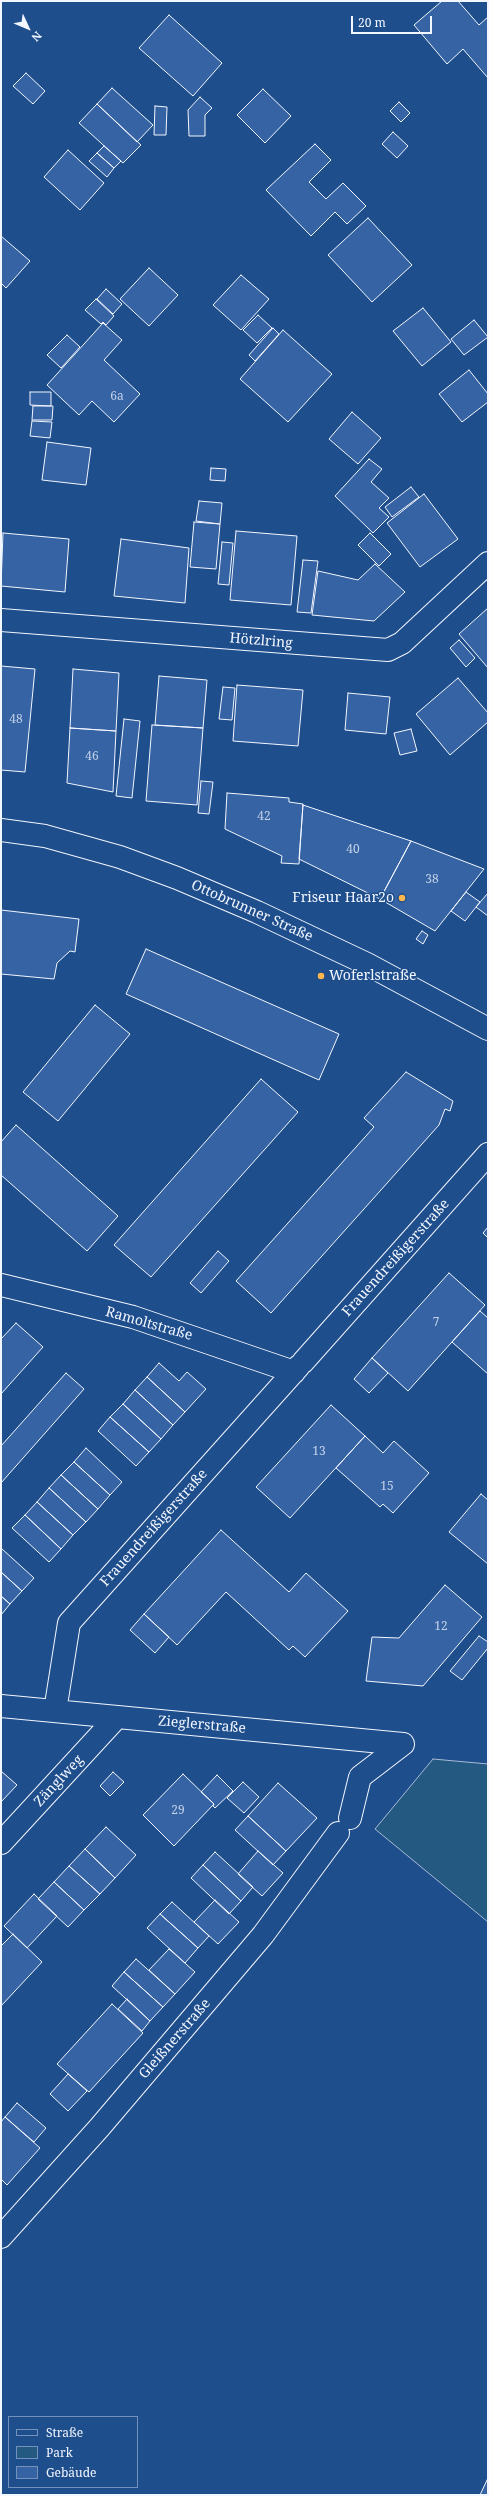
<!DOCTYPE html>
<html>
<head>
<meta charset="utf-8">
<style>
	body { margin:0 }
	#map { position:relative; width:489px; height:2496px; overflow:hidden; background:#1f4e8c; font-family:"Noto Serif",serif }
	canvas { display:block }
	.frame { position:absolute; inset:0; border:2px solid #f2f6ff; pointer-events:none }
	.legend { position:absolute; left:8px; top:2416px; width:130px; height:72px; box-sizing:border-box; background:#1f4e8c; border:1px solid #7391ba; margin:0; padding:5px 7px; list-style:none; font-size:12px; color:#f2f6ff }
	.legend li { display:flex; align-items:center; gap:8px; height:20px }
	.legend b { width:20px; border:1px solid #7391ba }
	.north { position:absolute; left:8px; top:8px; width:40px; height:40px; -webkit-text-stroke:3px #1f4e8c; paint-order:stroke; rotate:134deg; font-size:11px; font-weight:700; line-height:16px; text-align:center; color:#f2f6ff }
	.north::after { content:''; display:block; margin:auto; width:14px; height:18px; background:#f2f6ff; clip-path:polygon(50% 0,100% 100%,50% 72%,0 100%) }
	.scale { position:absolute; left:351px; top:16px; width:81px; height:18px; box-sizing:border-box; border:2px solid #f2f6ff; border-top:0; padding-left:5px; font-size:12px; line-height:14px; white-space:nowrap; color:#f2f6ff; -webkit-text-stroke:3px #1f4e8c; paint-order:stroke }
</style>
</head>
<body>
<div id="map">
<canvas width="489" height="2496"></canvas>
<div class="frame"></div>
<ul class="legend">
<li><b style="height:5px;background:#1f4e8c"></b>Straße</li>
<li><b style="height:11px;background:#245a82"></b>Park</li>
<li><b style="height:11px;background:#3563a3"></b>Gebäude</li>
</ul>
<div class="north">N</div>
<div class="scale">20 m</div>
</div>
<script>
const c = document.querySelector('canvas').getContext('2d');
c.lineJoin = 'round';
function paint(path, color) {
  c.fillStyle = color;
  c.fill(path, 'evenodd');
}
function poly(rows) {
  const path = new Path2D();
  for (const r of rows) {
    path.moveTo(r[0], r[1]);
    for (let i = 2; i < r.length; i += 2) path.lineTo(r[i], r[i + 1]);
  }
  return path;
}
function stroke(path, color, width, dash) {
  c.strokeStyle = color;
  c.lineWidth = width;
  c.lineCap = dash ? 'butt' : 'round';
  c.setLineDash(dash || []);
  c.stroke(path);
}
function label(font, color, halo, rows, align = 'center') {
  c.font = font + ' "Noto Serif",serif';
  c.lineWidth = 3;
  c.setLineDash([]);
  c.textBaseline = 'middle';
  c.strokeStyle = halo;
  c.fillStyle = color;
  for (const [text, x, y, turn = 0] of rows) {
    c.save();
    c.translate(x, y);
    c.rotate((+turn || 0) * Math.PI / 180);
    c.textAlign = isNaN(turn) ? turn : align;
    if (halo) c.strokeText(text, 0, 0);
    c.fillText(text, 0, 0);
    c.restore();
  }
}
const green = poly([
	[433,1759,488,1764,488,1922,375,1829,433,1759]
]);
const building = poly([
	[442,1,458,1,479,25,488,17,488,78,463,49,447,64,414,25,442,1],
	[169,15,222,63,193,96,139,48,169,15],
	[26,73,45,91,33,104,13,86,26,73],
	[112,88,153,125,137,142,97,104,112,88],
	[263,89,291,116,265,143,237,115,263,89],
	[200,97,212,108,205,115,205,136,189,136,188,110,200,97],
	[399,102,410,113,401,122,390,111,399,102],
	[97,104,141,145,123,163,79,123,97,104],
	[155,106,167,107,166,135,154,135,155,106],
	[393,132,408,146,397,158,382,144,393,132],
	[315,144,331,160,309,182,326,199,343,183,366,206,347,224,335,212,311,236,266,190,315,144],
	[104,146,121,161,114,168,97,153,104,146],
	[68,150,104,183,80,210,44,177,68,150],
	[97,153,114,168,107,177,89,161,97,153],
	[368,218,412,265,372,302,328,255,368,218],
	[1,236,30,261,6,288,1,283,1,236],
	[149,268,178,295,149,326,120,299,149,268],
	[241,275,269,299,241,330,213,305,241,275],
	[106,289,122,304,113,314,97,299,106,289],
	[96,299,114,316,106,325,103,322,101,324,85,310,96,299],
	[423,308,451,342,422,366,393,331,423,308],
	[258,315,272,328,257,343,243,330,258,315],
	[474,320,488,337,464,355,451,339,474,320],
	[103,323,122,340,104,360,140,394,114,422,92,401,79,415,47,385,103,323],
	[273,328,279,334,255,361,249,355,273,328],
	[283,330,332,374,288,422,240,379,283,330],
	[67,335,80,347,61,368,47,355,67,335],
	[469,370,488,394,488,402,462,422,439,394,469,370],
	[30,392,51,392,51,406,30,405,30,392],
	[33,406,53,406,52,420,32,420,33,406],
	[352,412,381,438,358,464,329,439,352,412],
	[32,421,52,422,50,438,30,436,32,421],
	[47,442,91,448,86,485,42,480,47,442],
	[369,459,382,469,371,482,389,498,379,508,389,517,373,533,335,496,369,459],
	[211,468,226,469,225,481,210,480,211,468],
	[411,487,419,497,392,517,385,507,411,487],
	[424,494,458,539,420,567,387,523,424,494],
	[199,501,222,503,220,524,196,521,199,501],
	[194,522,220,524,216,569,190,567,194,522],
	[236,531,297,536,291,605,230,600,236,531],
	[3,533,69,539,65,592,1,586,3,533],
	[370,533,391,554,379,566,358,545,370,533],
	[121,539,189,548,185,603,114,596,121,539],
	[222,542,233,543,229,585,218,584,222,542],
	[303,560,318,561,311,613,297,612,303,560],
	[375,564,405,592,374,621,312,615,318,571,358,580,375,564],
	[488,608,488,668,459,634,488,608],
	[459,640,475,658,466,667,450,648,459,640],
	[1,666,35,669,25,772,1,770,1,666],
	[73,669,119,673,116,731,70,728,73,669],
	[159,676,207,680,203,728,155,725,159,676],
	[458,678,488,713,488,722,450,755,416,714,458,678],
	[237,685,303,690,298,746,233,741,237,685],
	[223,687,235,688,232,720,219,719,223,687],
	[348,693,390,697,386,734,345,730,348,693],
	[124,719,140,721,132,798,116,796,124,719],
	[152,725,203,728,197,805,146,801,152,725],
	[70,728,116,731,113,792,67,783,70,728],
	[411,729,417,751,400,755,394,733,411,729],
	[201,781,213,782,209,814,198,813,201,781],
	[227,793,289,798,289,802,303,804,299,864,281,863,282,856,225,829,227,793],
	[303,805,411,841,380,899,299,859,303,805],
	[411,841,484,869,435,931,380,899,411,841],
	[466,892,480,902,465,921,451,911,466,892],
	[488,893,488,916,476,907,488,893],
	[1,910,79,919,75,952,70,951,57,963,54,979,1,974,1,910],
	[422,931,428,935,423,944,416,939,422,931],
	[146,949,339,1034,319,1080,126,994,146,949],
	[95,1005,130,1034,58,1121,23,1092,95,1005],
	[406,1072,453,1101,450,1111,445,1109,439,1125,271,1313,236,1281,374,1127,364,1118,406,1072],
	[261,1079,298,1112,151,1277,114,1245,261,1079],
	[16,1125,118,1216,87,1251,1,1175,1,1142,16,1125],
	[488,1227,488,1238,483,1233,488,1227],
	[218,1251,229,1261,201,1293,190,1283,218,1251],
	[449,1273,485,1305,408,1391,372,1358,449,1273],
	[480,1311,488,1318,488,1374,452,1342,480,1311],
	[16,1323,43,1347,1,1394,1,1339,16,1323],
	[372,1358,388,1373,369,1393,354,1379,372,1358],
	[159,1363,179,1381,187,1372,206,1389,185,1412,147,1377,159,1363],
	[66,1373,84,1389,1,1483,1,1446,66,1373],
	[147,1377,185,1412,173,1425,135,1390,147,1377],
	[135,1390,173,1425,161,1439,123,1404,135,1390],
	[123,1404,161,1439,149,1452,110,1417,123,1404],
	[331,1405,365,1436,290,1518,256,1487,331,1405],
	[110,1417,149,1452,136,1466,98,1431,110,1417],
	[365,1436,383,1453,394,1441,429,1473,393,1513,383,1504,380,1507,336,1468,365,1436],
	[86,1448,122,1482,110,1495,74,1462,86,1448],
	[74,1462,110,1495,98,1509,61,1475,74,1462],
	[61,1475,98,1509,86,1522,49,1488,61,1475],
	[49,1488,86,1522,73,1535,37,1502,49,1488],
	[481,1494,488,1500,488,1564,449,1532,481,1494],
	[37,1502,73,1535,61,1549,25,1515,37,1502],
	[25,1515,61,1549,49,1562,12,1528,25,1515],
	[221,1530,289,1592,306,1573,348,1611,305,1657,293,1646,289,1650,226,1592,177,1645,144,1614,221,1530],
	[1,1548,34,1578,22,1591,1,1572,1,1548],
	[1,1572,22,1591,10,1604,1,1596,1,1572],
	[445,1585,482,1617,423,1686,366,1681,372,1637,399,1638,445,1585],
	[1,1596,10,1604,1,1615,1,1596],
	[144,1614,169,1637,155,1653,130,1630,144,1614],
	[479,1636,488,1642,488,1648,462,1680,450,1671,479,1636],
	[1,1771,17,1785,1,1802,1,1771],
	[113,1772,124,1782,110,1796,100,1786,113,1772],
	[183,1774,214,1804,174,1846,143,1815,183,1774],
	[217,1775,233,1791,215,1808,213,1806,214,1804,201,1792,217,1775],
	[243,1782,259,1797,244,1813,227,1798,243,1782],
	[278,1783,317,1818,286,1851,248,1816,278,1783],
	[248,1816,286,1851,273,1865,235,1830,248,1816],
	[106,1827,136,1855,115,1878,85,1849,106,1827],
	[85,1849,115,1878,100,1894,69,1866,85,1849],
	[258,1851,283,1873,262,1896,238,1874,258,1851],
	[215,1852,253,1887,241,1901,203,1865,215,1852],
	[203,1865,241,1901,229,1914,191,1878,203,1865],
	[69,1866,100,1894,84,1910,54,1882,69,1866],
	[54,1882,84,1910,68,1927,38,1899,54,1882],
	[34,1894,57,1916,27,1948,4,1926,34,1894],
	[215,1900,239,1922,218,1944,194,1922,215,1900],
	[172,1902,209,1936,198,1948,160,1914,172,1902],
	[160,1914,198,1948,185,1963,147,1928,160,1914],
	[13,1934,42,1962,1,2006,1,1946,13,1934],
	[169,1949,195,1972,175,1994,149,1970,169,1949],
	[136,1959,175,1994,163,2007,124,1972,136,1959],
	[124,1972,163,2007,150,2021,112,1986,124,1972],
	[127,1999,150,2021,142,2031,118,2009,127,1999],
	[112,2004,143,2033,89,2092,57,2064,112,2004],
	[68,2074,87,2091,68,2111,50,2094,68,2074],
	[17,2103,46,2128,34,2142,5,2117,17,2103],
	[5,2117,40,2148,7,2185,1,2179,1,2122,5,2117],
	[488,2478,488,2495,480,2495,488,2478]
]);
const minor = poly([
	[1,620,388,650,402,643,488,563],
	[1,1285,133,1317,294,1372],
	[303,1362,488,1154],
	[1,1706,403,1744],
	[55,1711,69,1623,299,1366],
	[350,1818,360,1777,403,1744],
	[1,1843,117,1717],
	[1,2237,99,2128,263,1935,338,1833]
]);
const major = poly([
	[1,830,45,836,120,857,177,878,257,912,367,964,488,1029]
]);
const markers = [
	[402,898,4,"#ffb74d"],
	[321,976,4,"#ffb74d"]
];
const numberNames = [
	["6a",117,397],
	["48",16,720],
	["46",92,757],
	["42",264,817],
	["40",353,850],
	["38",432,880],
	["7",436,1323],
	["13",319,1452],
	["15",387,1487],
	["12",441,1627],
	["29",178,1811]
];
const streetNames = [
	["Hötzlring",261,641,5],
	["Ottobrunner Straße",252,911,24],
	["Frauendreißigerstraße",396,1258,-48],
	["Ramoltstraße",149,1324,16],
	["Frauendreißigerstraße",154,1528,-48],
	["Zieglerstraße",202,1725,5],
	["Zänglweg",59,1781,-47],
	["Gleißnerstraße",175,2039,-49]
];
const poiNames = [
	["Friseur Haar2o",394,898],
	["Woferlstraße",329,976,"left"]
];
paint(green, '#245a82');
stroke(green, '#a8bbd7', 1);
paint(building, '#3563a3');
stroke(building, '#f2f6ff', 1);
stroke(minor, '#f2f6ff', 24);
stroke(major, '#f2f6ff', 24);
stroke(minor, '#1f4e8c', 22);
stroke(major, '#1f4e8c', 22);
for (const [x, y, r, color] of markers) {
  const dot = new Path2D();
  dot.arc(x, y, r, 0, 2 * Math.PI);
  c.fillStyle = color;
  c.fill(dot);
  stroke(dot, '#1f4e8c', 1.5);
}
label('12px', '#c3d1e8', null, numberNames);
label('14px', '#f2f6ff', '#1f4e8c', streetNames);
label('14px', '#f2f6ff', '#1f4e8c', poiNames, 'right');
</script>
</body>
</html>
